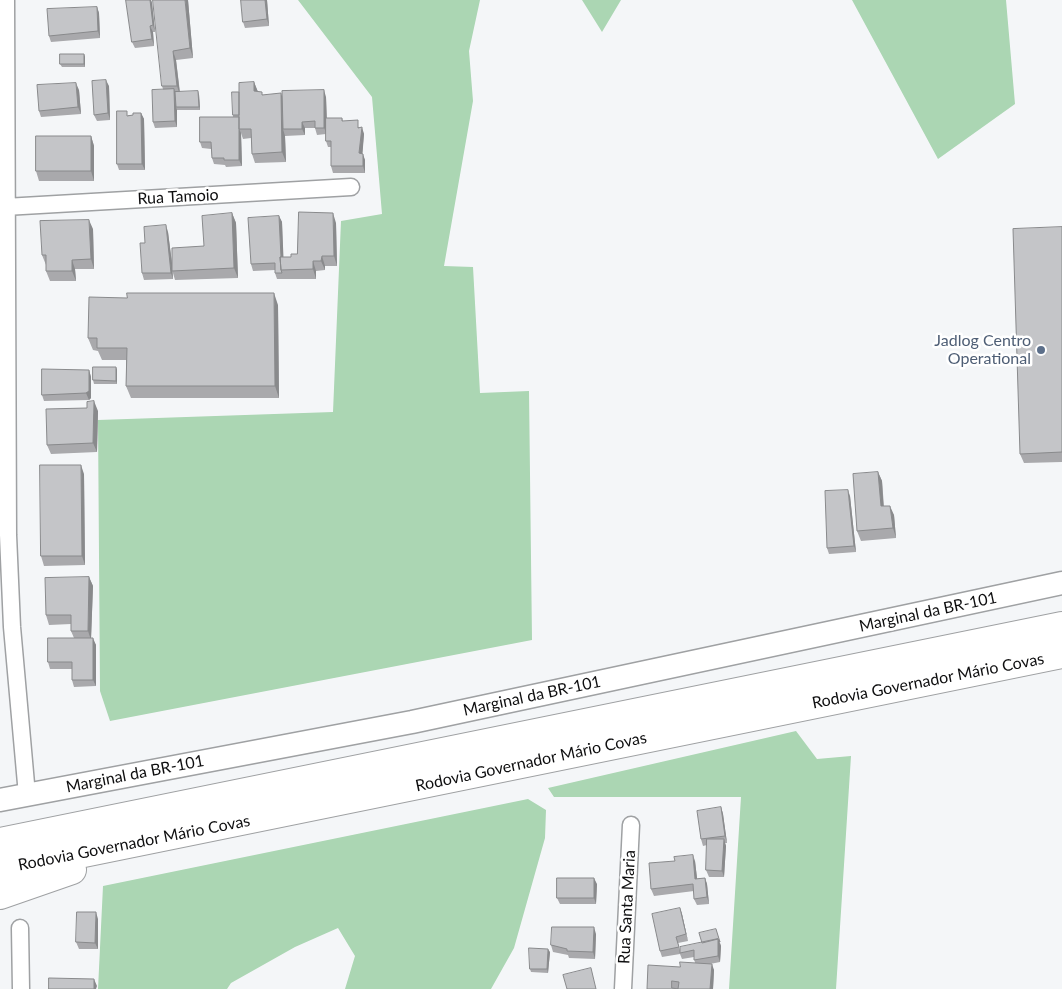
<!DOCTYPE html>
<html>
<head>
<meta charset="utf-8">
<style>
	body { margin:0 }
	canvas { display:block; background:#f4f6f8 }
</style>
</head>
<body>
<canvas width="1062" height="989"></canvas>
<script>
const c = document.querySelector('canvas').getContext('2d');
c.lineJoin = 'round';
function paint(path, color) {
  c.fillStyle = color;
  c.fill(path, 'evenodd');
}
function stroke(path, color, width, dash) {
  c.strokeStyle = color;
  c.lineWidth = width;
  c.lineCap = dash ? 'butt' : 'round';
  c.setLineDash(dash || []);
  c.stroke(path);
}
function write(font, color, halo, rows, align = 'center') {
  c.font = font + ' Lato,sans-serif';
  c.lineWidth = 5;
  c.setLineDash([]);
  c.textBaseline = 'middle';
  c.strokeStyle = halo;
  c.fillStyle = color;
  for (const [text, x, y, turn = 0] of rows) {
    c.save();
    c.translate(x, y);
    c.rotate((+turn || 0) * Math.PI / 180);
    c.textAlign = isNaN(turn) ? turn : align;
    if (halo) c.strokeText(text, 0, 0);
    c.fillText(text, 0, 0);
    c.restore();
  }
}
paint(new Path2D(`
	M298,0H480L469,51L473,101L444,266L473,267L480,393L529,391L532,640L110,721L100,691L98,420L333,412L341,221L382,214L372,97Z
	M582,0H621L602,32Z
	M852,0H1006L1015,104L938,159Z
	M796,731L817,759L851,756L836,989H729L741,797H554L548,788Z
	M528,799L546,810L545,838L514,948L491,989H345L355,956L338,928L295,947L231,983L227,989H98L103,886Z`), '#abd6b3');
const street = new Path2D(`
	M6,0L8,535L12,627L27,795
	M5,207L351,187
	M20,928L21,989
	M623,989L631,825`);
const secondary = new Path2D(`
	M0,800L412,722L1062,583`);
const highway = new Path2D(`
	M0,842L1062,626
	M0,870L1062,654
	M0,895L72,870`);
stroke(street, '#9fa1a3', 19);
stroke(secondary, '#9fa1a3', 25);
stroke(highway, '#9fa1a3', 30);
stroke(street, '#fff', 16);
stroke(secondary, '#fff', 22);
stroke(highway, '#fff', 28);
paint(new Path2D(`
	M126,0H151L152,3L155,32H153L154,46L135,48L132,42Z
	M188,0L193,58L176,60L180,92L199,94L200,110H177V127L155,128L153,122L163,89L162,86Z
	M241,0H267L269,26L245,28L243,22Z
	M97,7L99,13L100,38L51,42L49,36Z
	M84,54L85,57V67H62L60,64Z
	M254,82L258,92L263,95L326,97L327,118H342L343,121L361,128L364,134L362,154L365,160V173H333L331,166V147H328L326,141V134L317,135L315,128H305V135L285,136L286,162L255,163L252,154L251,138L243,139L241,133L242,166L226,167L225,165L214,164L212,158L211,149L202,148L200,142L233,117V115L239,92Z
	M109,86L110,120L97,121L94,115Z
	M79,90L81,114L41,117L39,111Z
	M141,113L144,119L145,170H119L117,164L128,115H133Z
	M91,136L94,146V181H39L36,171Z
	M232,213L236,223L238,278L175,280L173,273V279L144,280L142,273L145,243L168,232L172,264L204,246Z
	M279,216L282,222L283,257H291L297,254L336,223L337,266H325V270L316,271V279H277L275,273V270L253,271L251,264Z
	M1062,227V462L1024,463L1020,454Z
	M93,229L94,269H75L76,281H50L46,271V265L42,255Z
	M278,305L279,398H131L126,386V360H102L98,351L93,350L88,338Z
	M116,367L117,370V384H94L93,380Z
	M89,370L91,377V398L89,400L44,401L42,395Z
	M98,411L97,452L51,454L47,445Z
	M878,472L882,481L884,506L894,515L896,538L861,541L857,531Z
	M84,474L85,565L44,566L41,556Z
	M850,496L856,552L829,554L827,548Z
	M89,577L93,586L91,638L96,645V686L74,687L72,680V669H50L48,662L74,638L71,631V624L49,625L46,615Z
	M721,807L723,814L727,843H725L726,846L724,877H709L706,870L707,845L703,846L701,839Z
	M695,861L697,879L705,878L707,884L709,904L697,905L694,899V891L654,896L651,889Z
	M597,884L596,904H560L557,898Z
	M680,908L682,914L688,941L678,943L680,950L702,943L716,929L721,946L720,962L710,964L714,970L713,989H647L680,967L695,963L694,957L682,959L680,954L662,957L660,951Z
	M98,919V949H79L76,942Z
	M596,934L595,959L569,958L568,955L553,952L551,945Z
	M550,952L548,973L531,972L530,969Z`), '#a9a9ac');
paint(new Path2D(`
	M150,0H151L152,3L155,32L153,25Z
	M185,0H188L193,58L190,48Z
	M265,0H267L269,26L267,19Z
	M97,7L99,13L100,38L98,31Z
	M150,26L153,32L154,46L152,39Z
	M173,51L176,60L180,95L177,86Z
	M84,54L85,57V67L84,64Z
	M106,80L109,86L110,120L108,113Z
	M254,82L258,92L254,91Z
	M76,83L79,90L81,114L78,107Z
	M174,89L176,95V107L177,110V127L175,121Z
	M324,90L326,97L327,134L324,128Z
	M198,91L199,94L200,110L199,107Z
	M281,93L284,102L283,129L285,136L286,162L282,152Z
	M141,113L144,119L145,170L142,164Z
	M239,117L241,123L239,129L241,133L242,166L239,160Z
	M302,122L305,128V135L302,129Z
	M362,127L364,134L362,160L359,153Z
	M91,136L94,146V181L91,171Z
	M363,154L365,160V173L363,166Z
	M232,213L236,223L238,278L234,268Z
	M333,213L336,223L337,266L334,256Z
	M279,216L282,222L284,270H282Z
	M89,220L93,229L94,269L91,259Z
	M166,225L168,232L173,271H172L173,279L171,273Z
	M322,256L325,266V270L321,261Z
	M72,260L75,269L76,281L72,271Z
	M313,261L316,271V279L313,269Z
	M274,293L278,305L279,398L275,386Z
	M116,367L117,370V384L116,381Z
	M89,370L91,377V398L89,400L86,393Z
	M94,401L98,411L97,452L93,443Z
	M81,465L84,474L85,565L82,556Z
	M878,472L882,481L884,516L881,506Z
	M848,490L850,496L856,552L854,546Z
	M890,506L894,515L896,538L893,528Z
	M89,577L93,586L91,640L88,631Z
	M93,638L96,645V686L93,680Z
	M721,807L723,814L727,843L725,836Z
	M724,839L726,846L724,877L722,871Z
	M693,855L695,861L698,886L695,879Z
	M594,878L597,884L596,904L594,898Z
	M705,878L707,884L709,904L707,897Z
	M680,908L682,914L688,941L686,934Z
	M96,912L98,919V949L95,943Z
	M594,927L596,934L595,959L593,952Z
	M718,939L721,946L720,962L718,956Z
	M548,949L550,952L548,973L547,969Z
	M712,964L714,970L713,989H710Z
	M94,979L97,986L96,989H94Z`), '#898a8c');
const building = new Path2D(`
	M126,0H150L153,25L150,26L152,39L132,42Z
	M153,0H185L190,48L173,51L177,86H162Z
	M241,0H265L267,19L243,22Z
	M97,7L98,31L49,36L47,9Z
	M60,54H84V64H60Z
	M106,80L108,113L94,115L92,81Z
	M254,82V91L262,92V95L281,93L282,152L252,154L251,129H239V83Z
	M76,83L78,107L39,111L37,85Z
	M174,89L175,121L153,122L152,90Z
	M324,90V128H315V121L302,122V129H283L282,91Z
	M198,91L199,107H176L175,92Z
	M232,92H239V115H233Z
	M117,111H127V116L133,115V113H141L142,164H117Z
	M200,117H239V160H224V158H212L211,142H200Z
	M326,118H342V121L358,120V128L362,127L359,153L363,154V166H331V141H326Z
	M36,136H91V171H36Z
	M299,212L333,213L334,256H322L321,261H313V269L281,270L280,257H291V254H297Z
	M232,213L234,268L172,271V248L204,246L202,216Z
	M279,216L281,257H280L281,270L282,273H275V263L251,264L248,218Z
	M89,220L91,259L72,260V271H46V255H42L40,221Z
	M166,225L171,273H142L140,243H145L144,227Z
	M1062,227V452L1020,454L1013,229Z
	M127,293H274L275,386H126L127,348H97V338H88L89,297L127,298Z
	M93,367H116V381L93,380Z
	M42,369L89,370V391L86,393L42,395Z
	M94,401L93,443L47,445L46,409L87,408V402Z
	M40,465H81L82,556H41Z
	M878,472L881,506H890L893,528L857,531L853,474Z
	M848,490L854,546L827,548L825,491Z
	M89,577L88,631H71V615H46L45,578Z
	M48,638H93V680H72V662H48Z
	M721,807L725,836L701,839L697,811Z
	M707,839H724L722,871L706,870Z
	M693,855L695,879L705,878L707,897L694,899L693,884L651,889L649,863L675,861L674,857Z
	M557,878H594V898H557Z
	M680,908L686,934L676,937L679,947L660,951L652,914Z
	M77,912H96L95,943L76,942Z
	M552,927H594L593,952L567,951V949L551,945Z
	M716,929L720,942L718,939L702,943L699,933Z
	M718,939V956L694,960V950L680,953V947Z
	M529,948L548,949L547,969H530Z
	M680,962L712,964L710,989H647L648,965L680,967ZM672,981L679,982L678,989L672,988Z
	M591,968L596,989H567L563,975Z
	M49,978L94,979V989H49Z`);
paint(building, '#c4c5c8');
stroke(building, '#898a8c', 1);
for (const [x, y, r, color] of [
	[1041,350,5,"#5c6f8a"]
]) {
  const dot = new Path2D();
  dot.arc(x, y, r, 0, 2 * Math.PI);
  c.fillStyle = color;
  c.fill(dot);
  stroke(dot, '#fff', 2);
}
write('16px', '#0e0e0f', '#fff', [
	["Rua Tamoio",178,197,-3],
	["Marginal da BR-101",928,612,-12],
	["Rodovia Governador Mário Covas",928,681,-11],
	["Marginal da BR-101",532,696,-12],
	["Rodovia Governador Mário Covas",531,762,-12],
	["Marginal da BR-101",135,774,-11],
	["Rodovia Governador Mário Covas",134,843,-11],
	["Rua Santa Maria",627,907,-87]
]);
write('16px', '#4e5e75', '#fff', [
	["Jadlog Centro",1031,341],
	["Operational",1031,359]
], 'right');
</script>
</body>
</html>
